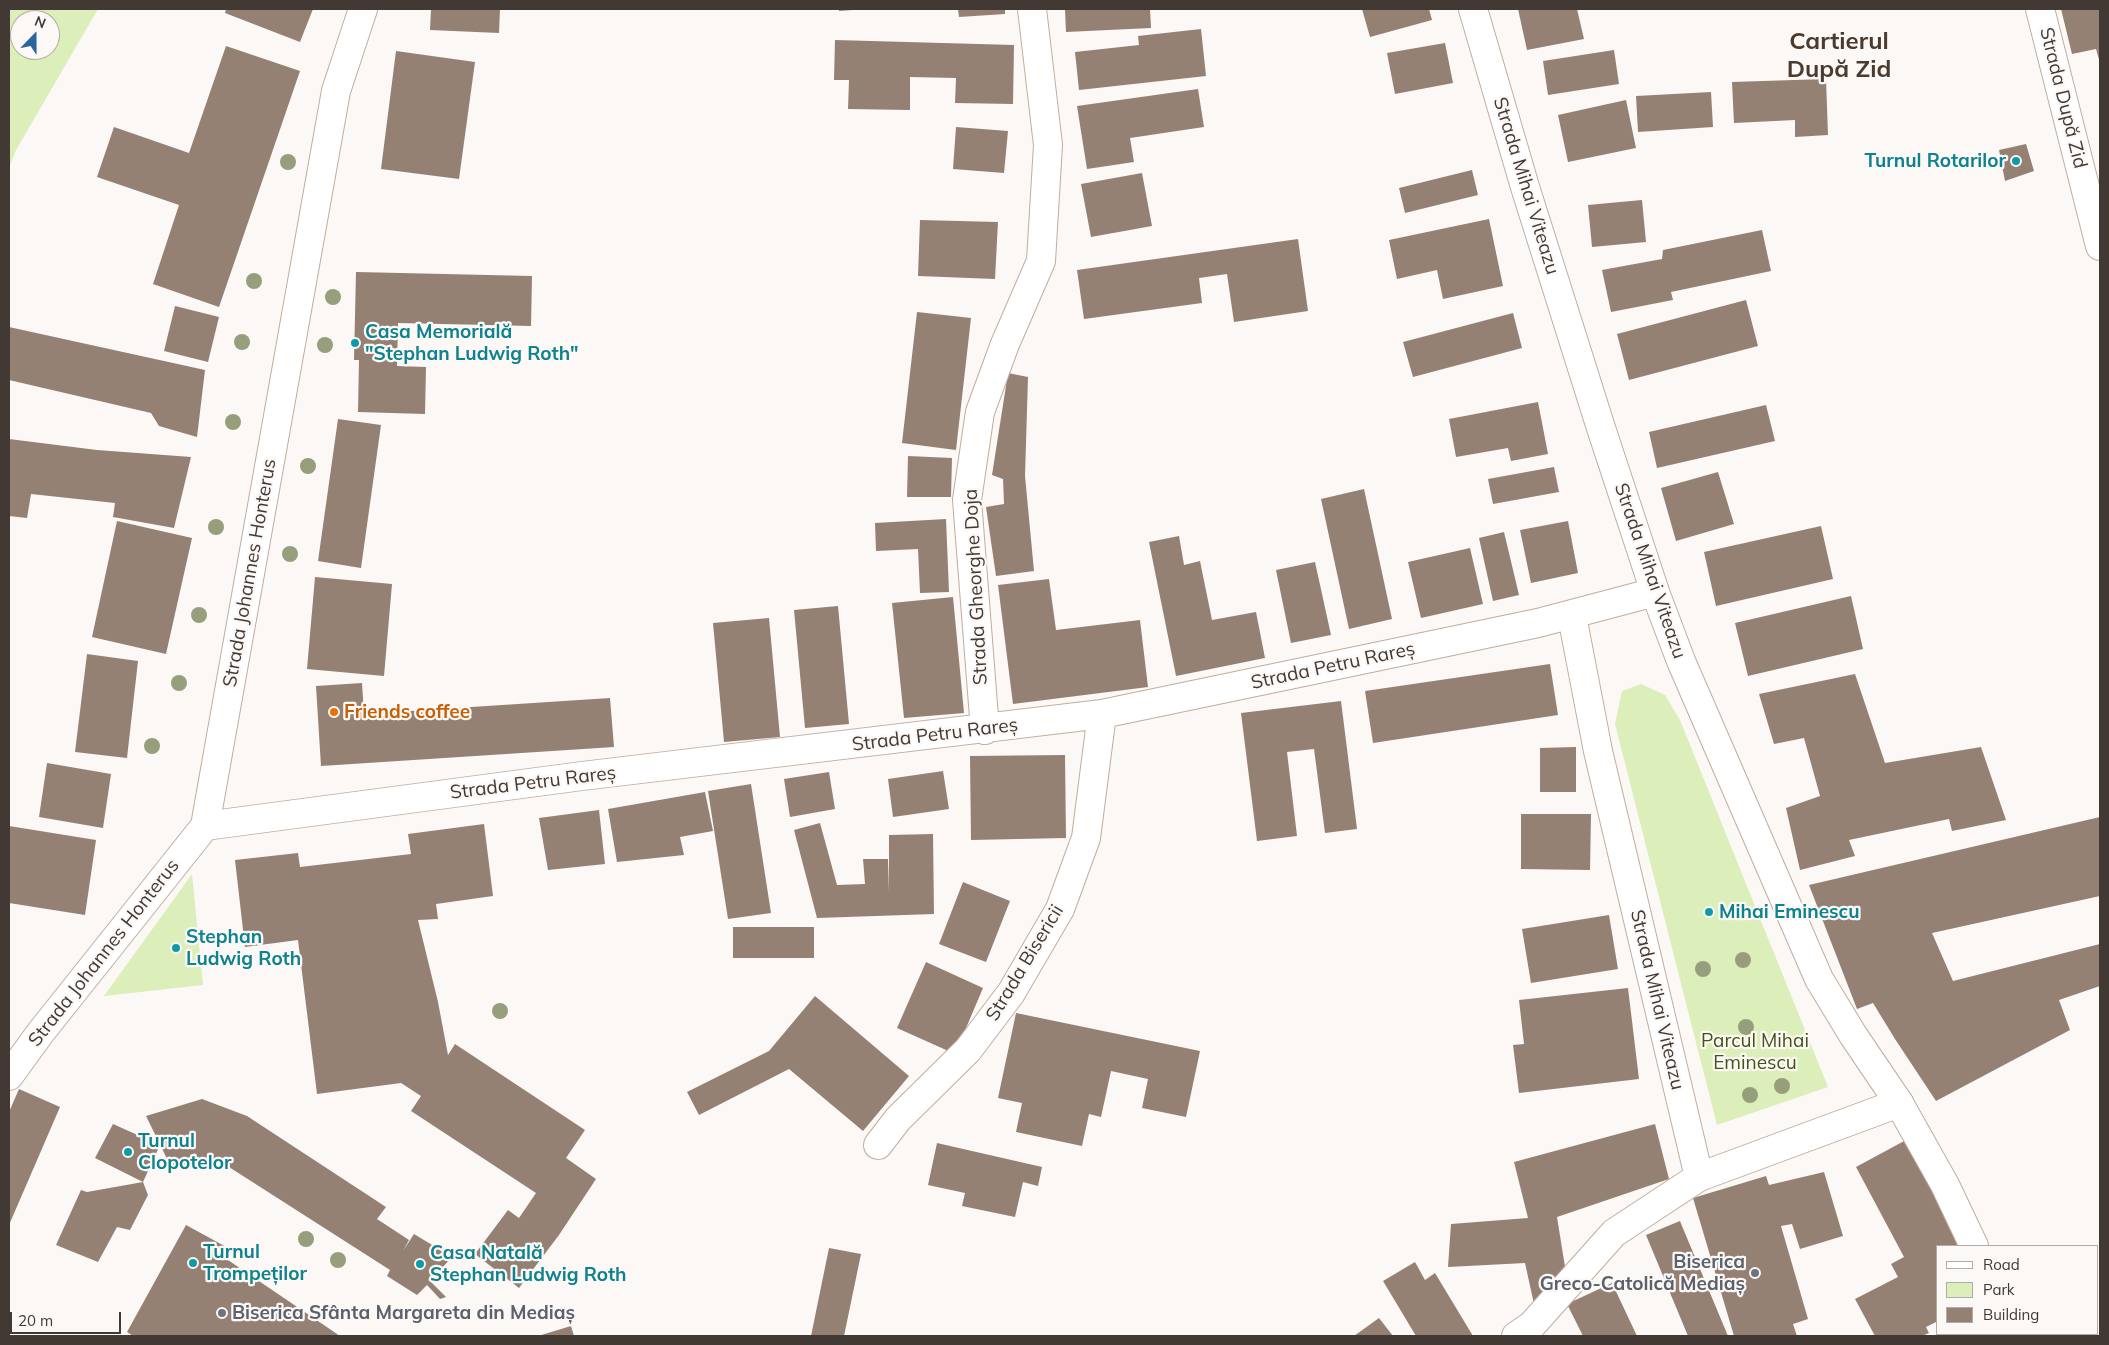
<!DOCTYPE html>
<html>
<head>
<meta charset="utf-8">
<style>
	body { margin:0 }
	#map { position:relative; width:2109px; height:1345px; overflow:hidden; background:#fcf8f5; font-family:Mulish,sans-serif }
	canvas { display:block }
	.frame { position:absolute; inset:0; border:10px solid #423934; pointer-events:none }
	.legend { position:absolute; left:1936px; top:1245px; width:162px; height:90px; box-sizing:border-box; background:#fcf8f5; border:1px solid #b2aca8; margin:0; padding:6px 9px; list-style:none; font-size:15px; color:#423934 }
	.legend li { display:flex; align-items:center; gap:10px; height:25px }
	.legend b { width:25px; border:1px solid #b2aca8 }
	.north { position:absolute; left:10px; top:10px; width:50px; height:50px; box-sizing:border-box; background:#fcf8f5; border:1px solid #b2aca8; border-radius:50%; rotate:22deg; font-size:14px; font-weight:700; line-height:20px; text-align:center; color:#423934 }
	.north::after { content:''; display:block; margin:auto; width:18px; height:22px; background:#29669d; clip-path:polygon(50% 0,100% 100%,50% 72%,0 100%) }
	.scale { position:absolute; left:10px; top:1312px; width:111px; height:22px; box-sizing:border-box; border:2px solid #423934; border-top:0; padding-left:6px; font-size:15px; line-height:18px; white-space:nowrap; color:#423934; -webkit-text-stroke:4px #fcf8f5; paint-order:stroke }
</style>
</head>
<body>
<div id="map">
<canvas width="2109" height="1345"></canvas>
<div class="frame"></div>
<ul class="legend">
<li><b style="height:6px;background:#fff"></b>Road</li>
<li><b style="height:14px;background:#dceeb9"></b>Park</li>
<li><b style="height:14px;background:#948174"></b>Building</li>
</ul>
<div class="north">N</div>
<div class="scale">20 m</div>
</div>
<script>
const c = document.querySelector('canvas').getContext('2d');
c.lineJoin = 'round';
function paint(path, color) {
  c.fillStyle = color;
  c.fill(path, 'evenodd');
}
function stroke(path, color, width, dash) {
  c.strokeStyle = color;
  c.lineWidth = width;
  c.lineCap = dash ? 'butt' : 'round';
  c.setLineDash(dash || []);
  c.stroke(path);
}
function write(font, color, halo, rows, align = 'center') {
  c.font = font + ' Mulish,sans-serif';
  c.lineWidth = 4.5;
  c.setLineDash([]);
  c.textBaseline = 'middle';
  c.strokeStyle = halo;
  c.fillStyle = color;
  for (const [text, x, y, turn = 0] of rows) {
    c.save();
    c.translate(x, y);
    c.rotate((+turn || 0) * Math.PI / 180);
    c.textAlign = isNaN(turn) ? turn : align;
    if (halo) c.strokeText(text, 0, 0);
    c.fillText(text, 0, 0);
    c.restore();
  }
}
paint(new Path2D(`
	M9,9H98L16,150L9,168ZM20,20H50V50H20Z
	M1641,684L1665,695L1680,720L1828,1087L1717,1125L1615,724L1622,691Z
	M192,874L203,985L104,996Z`), '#dceeb9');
paint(new Path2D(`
	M226,9H313L300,42L225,13Z
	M431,9H500L499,33L430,30Z
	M839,9H853V10L839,11Z
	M958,9H1005V14L959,17Z
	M1065,9H1150L1151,28L1066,32Z
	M1362,9H1429L1432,20L1370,37Z
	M1518,9H1577L1584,39L1527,50Z
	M2061,9H2100V63L2096,49L2072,54Z
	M1201,29L1206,76L1079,90L1075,52L1139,45L1138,36Z
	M835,40L1014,45L1013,104L955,103L956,78L910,77V110L848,109L849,80H834Z
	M1445,43L1453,83L1395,94L1387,53Z
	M226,46L300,71L219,307L153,284L179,205L97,177L114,127L189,153Z
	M1614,50L1619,84L1548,95L1543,61Z
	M396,51L475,62L459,179L381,169Z
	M1826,79L1828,135L1795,137V120L1734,123L1732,82Z
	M1198,89L1204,127L1130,138L1134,162L1087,169L1077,106Z
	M1711,92L1713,127L1638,132L1636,96Z
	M1626,100L1636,148L1568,162L1558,115Z
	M956,127L1008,131L1004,173L953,169Z
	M2026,144L2034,171L2005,181L1999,150Z
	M1472,170L1478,195L1405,213L1399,188Z
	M1142,173L1152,226L1091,237L1081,184Z
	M1642,200L1646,242L1592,247L1588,205Z
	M1489,219L1503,286L1443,299L1437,270L1397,279L1389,240Z
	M920,220L998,222L995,279L918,276Z
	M1762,230L1771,271L1671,292L1673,300L1611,312L1602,270L1662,259L1663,250Z
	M1298,239L1308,311L1234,322L1227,274L1199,278L1202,303L1084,319L1077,270Z
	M356,272L532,276L531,326L398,323L397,366L426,367L425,414L358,412L359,360H354Z
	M1746,300L1758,346L1629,380L1617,334Z
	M175,306L219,317L208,362L164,351Z
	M917,312L971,318L956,450L902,443Z
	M1513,313L1522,348L1413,377L1403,342Z
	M9,327L205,370L197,437L159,426L151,413L9,380Z
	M1008,373L1028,377L1025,476L1034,571L996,576L986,507L1004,504L1003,479L992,475Z
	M1538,402L1548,454L1511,461L1508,448L1456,457L1449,419Z
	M1766,405L1775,441L1657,468L1649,432Z
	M338,419L381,425L361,568L318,561Z
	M9,439L97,450L191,457L174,528L113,517L115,503L31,494L27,518L9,516Z
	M908,456L952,458L951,497H907Z
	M1554,467L1559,492L1493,504L1488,479Z
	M1718,472L1734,524L1676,541L1661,488Z
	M1364,489L1392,619L1349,629L1321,499Z
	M946,519L949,592L920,593L918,549L876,551L875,523Z
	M117,521L192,538L166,654L92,637Z
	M1568,521L1578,573L1531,583L1520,530Z
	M1821,526L1833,579L1716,606L1704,552Z
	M1504,532L1519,595L1493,601L1479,538Z
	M1179,536L1184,565L1200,561L1212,620L1256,612L1265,658L1176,676L1149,542Z
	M1470,548L1483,604L1421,618L1408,562Z
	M1315,562L1331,635L1291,643L1276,570Z
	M315,577L392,584L384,676L307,669Z
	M1049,579L1056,630L1140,620L1148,687L1013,704L998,585Z
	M1851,596L1863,649L1748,676L1735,623Z
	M953,597L964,713L904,718L892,603Z
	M838,606L849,724L805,728L794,610Z
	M769,618L780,737L724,742L713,623Z
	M87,654L138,661L127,758L75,752Z
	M1550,664L1558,715L1373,743L1365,691Z
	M1855,674L1885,763L1981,747L2006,820L1952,831L1949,819L1849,840L1855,856L1800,870L1786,808L1820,796L1804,738L1774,744L1759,694Z
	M362,683L364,714L610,698L614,747L321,766L316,686Z
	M1341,701L1357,829L1325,833L1314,749L1287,752L1297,836L1257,841L1241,713Z
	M1576,747V792H1540V748Z
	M1065,755L1066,838L971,840L970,756Z
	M47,763L111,774L103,828L39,817Z
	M943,771L949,809L893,817L888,779Z
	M829,772L835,809L790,817L784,779Z
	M751,784L771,913L728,919L708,791Z
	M705,792L713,831L680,837L684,855L617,862L608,809Z
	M599,810L605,864L548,870L539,818Z
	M1521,814H1591L1590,870L1521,869Z
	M2100,817V896L1932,933L1953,981L2100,944V986L2059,1000L2070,1030L1936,1101L1895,1039L1873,1003L1857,1009L1809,885Z
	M820,823L837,885L865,884L863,859H888L889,892V835L933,834L934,914L817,918L794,830Z
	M484,824L493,896L436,904L438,919L418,920L438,1002L448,1055L455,1044L585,1130L566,1158L596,1179L559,1235L519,1288L475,1254L508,1210L519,1218L536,1193L411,1111L421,1096L401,1083L317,1094L298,940L245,947L235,860L298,853L300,867L411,854L408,834Z
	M9,826L96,840L85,915L9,903Z
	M963,882L1010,901L986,962L939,944Z
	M1609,915L1618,969L1531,983L1522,929Z
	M733,927H814V958H733Z
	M926,962L983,988L955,1054L897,1028Z
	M1628,988L1639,1079L1519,1093L1513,1045L1524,1044L1519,1000Z
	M815,996L909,1076L863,1131L789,1069L699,1115L687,1092L769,1051Z
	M1016,1013L1200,1051L1186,1117L1142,1108L1148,1079L1111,1071L1101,1117L1089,1114L1082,1146L1016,1132L1022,1103L998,1098Z
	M19,1089L60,1107L9,1225V1112Z
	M202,1099L247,1116L386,1207L377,1219L409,1240L403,1251L414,1234L452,1257L430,1281L446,1297L440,1299L427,1285L417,1295L387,1276L390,1270L218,1160L171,1167L146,1116Z
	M113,1124L160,1145L143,1182L95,1158Z
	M1655,1124L1669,1179L1557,1217L1566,1273L1534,1304L1525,1263L1448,1267L1451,1224L1528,1218L1514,1162Z
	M1906,1140L1964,1246H1938V1321L1926,1327L1929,1333L1922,1336H1875L1855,1299L1898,1277L1891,1264L1904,1257L1856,1167Z
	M937,1143L1042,1167L1038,1186L1023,1182L1015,1217L962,1206L965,1193L928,1185Z
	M1824,1172L1843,1236L1800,1249L1792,1224L1781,1226L1808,1319L1793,1324L1797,1336H1734L1693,1198L1766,1176L1769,1185Z
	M143,1182L148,1195L130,1230L117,1227L98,1262L56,1245L81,1190L87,1192Z
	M1680,1221L1682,1226L1728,1336H1688L1646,1235Z
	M186,1225L230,1249L225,1258L340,1336H133L127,1332Z
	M829,1248L861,1254L844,1336H811Z
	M1415,1262L1425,1280L1435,1273L1473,1336H1416L1383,1281Z
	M1612,1283L1637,1336H1583L1567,1304Z
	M1379,1318L1393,1336H1354Z
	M571,1326L574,1336H538Z`), '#948174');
const minor = new Path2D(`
	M2040,9L2100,246
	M1572,616L1598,751L1699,1177L1899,1103
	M985,730L967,500L980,412L1005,344L1041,261L1048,145L1032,9
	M205,826L582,776L1102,714L1538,623L1655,592
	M9,1076L41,1032L205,826L336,91L363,9
	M878,1145L898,1119L968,1050L1011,993L1060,909L1086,838L1102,714
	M1516,1336L1532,1325L1614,1233L1699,1177
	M1987,1336L1988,1334`);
const major = new Path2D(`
	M1473,9L1525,187L1601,428L1655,592L1681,661L1819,979L1853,1035L1899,1103L1945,1185L1974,1246
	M2013,1334L2015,1336`);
stroke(minor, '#c1ad9f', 30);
stroke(major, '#c1ad9f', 30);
stroke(minor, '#fff', 28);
stroke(major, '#fff', 28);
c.fillStyle = '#979e7c';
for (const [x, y] of [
	[288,162],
	[254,281],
	[333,297],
	[242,342],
	[325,345],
	[233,422],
	[308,466],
	[216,527],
	[290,554],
	[199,615],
	[179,683],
	[152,746],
	[1743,960],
	[1703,969],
	[500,1011],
	[1746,1027],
	[1782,1086],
	[1750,1095],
	[306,1239],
	[338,1260]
]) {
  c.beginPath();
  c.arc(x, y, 8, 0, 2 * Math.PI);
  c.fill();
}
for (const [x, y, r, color] of [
	[2016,161,5,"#0f9aa8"],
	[355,343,5,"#0f9aa8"],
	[334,712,5,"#e8710a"],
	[1709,912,5,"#0f9aa8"],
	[176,948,5,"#0f9aa8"],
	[128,1152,5,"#0f9aa8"],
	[193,1263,5,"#0f9aa8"],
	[420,1264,5,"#0f9aa8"],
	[1755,1273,5,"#6b7280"],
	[222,1313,5,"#6b7280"]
]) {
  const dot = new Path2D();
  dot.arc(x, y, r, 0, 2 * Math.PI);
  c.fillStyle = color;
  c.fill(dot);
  stroke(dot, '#fcf8f5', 2);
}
write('19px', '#423934', '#fcf8f5', [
	["Strada După Zid",2063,98,76],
	["Strada Mihai Viteazu",1526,186,73],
	["Strada Mihai Viteazu",1650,571,71],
	["Strada Johannes Honterus",250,573,-80],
	["Strada Gheorghe Doja",976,587,-93],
	["Strada Petru Rareș",1333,666,-12],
	["Strada Petru Rareș",935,735,-7],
	["Strada Petru Rareș",533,783,-7],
	["Strada Johannes Honterus",104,953,-52],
	["Strada Bisericii",1025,963,-59],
	["Strada Mihai Viteazu",1657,1000,77]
]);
write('bold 19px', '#0d838f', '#fcf8f5', [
	["Turnul Rotarilor",2006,161,"right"],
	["Casa Memorială",365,332],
	["\"Stephan Ludwig Roth\"",365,354],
	["Mihai Eminescu",1719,912],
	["Stephan",186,937],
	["Ludwig Roth",186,959],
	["Turnul",138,1141],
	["Clopotelor",138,1163],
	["Turnul",203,1252],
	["Trompeților",203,1274],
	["Casa Natală",430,1253],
	["Stephan Ludwig Roth",430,1275]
], 'left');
write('bold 19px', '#c56008', '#fcf8f5', [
	["Friends coffee",344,712]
], 'left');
write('19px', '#445419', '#fcf8f5', [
	["Parcul Mihai",1755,1041],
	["Eminescu",1755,1063]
]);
write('bold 19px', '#5b616d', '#fcf8f5', [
	["Biserica",1745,1262],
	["Greco-Catolică Mediaș",1745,1284],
	["Biserica Sfânta Margareta din Mediaș",232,1313,"left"]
], 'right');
write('bold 24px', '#4b3a2e', '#fcf8f5', [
	["Cartierul",1839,42],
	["După Zid",1839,70]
]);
</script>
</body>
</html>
